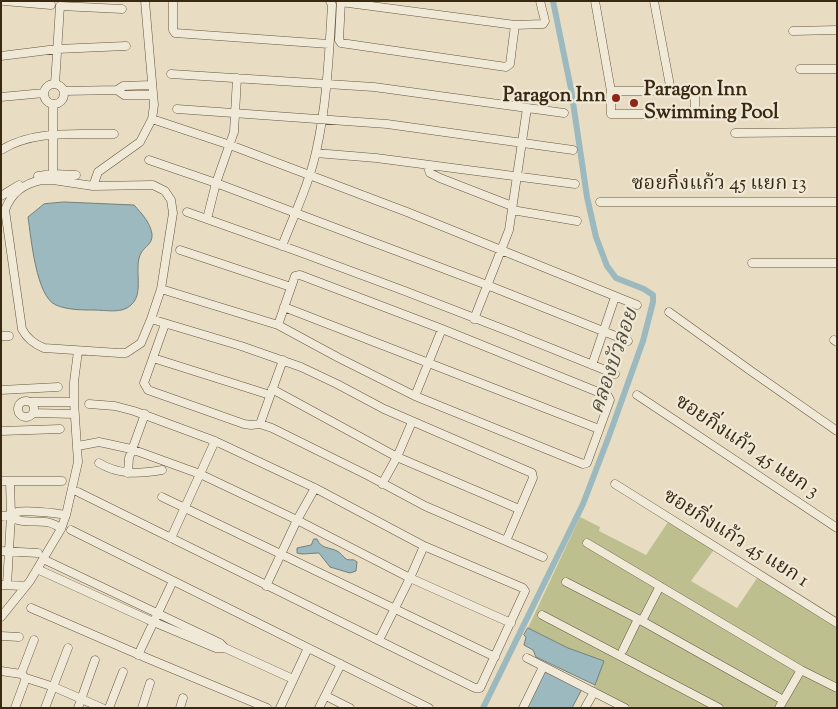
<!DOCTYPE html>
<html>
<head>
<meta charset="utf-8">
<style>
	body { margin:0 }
	#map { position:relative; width:838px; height:709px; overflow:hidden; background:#e8ddc3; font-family:"Sorts Mill Goudy",serif }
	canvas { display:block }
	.frame { position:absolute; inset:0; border:2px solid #392911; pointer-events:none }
</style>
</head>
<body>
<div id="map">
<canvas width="838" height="709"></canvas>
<div class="frame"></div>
</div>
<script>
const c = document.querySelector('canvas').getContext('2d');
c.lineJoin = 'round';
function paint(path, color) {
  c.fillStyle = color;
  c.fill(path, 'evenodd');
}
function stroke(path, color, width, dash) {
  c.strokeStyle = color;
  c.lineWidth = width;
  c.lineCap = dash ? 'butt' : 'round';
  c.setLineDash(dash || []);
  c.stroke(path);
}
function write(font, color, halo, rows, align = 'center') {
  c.font = font + ' "Sorts Mill Goudy","Noto Serif Thai",serif';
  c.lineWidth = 4.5;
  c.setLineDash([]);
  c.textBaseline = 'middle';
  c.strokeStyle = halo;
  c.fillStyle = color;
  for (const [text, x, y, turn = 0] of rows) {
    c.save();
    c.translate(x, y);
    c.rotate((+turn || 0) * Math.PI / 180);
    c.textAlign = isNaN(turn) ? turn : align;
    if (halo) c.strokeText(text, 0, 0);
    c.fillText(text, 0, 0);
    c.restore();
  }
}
paint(new Path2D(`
	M580,517L600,527L599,531L646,555L670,519L716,547L691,581L737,608L759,575L837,623V708H633L593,688L604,661L568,648L528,628Z`), '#bdbf8f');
const water = new Path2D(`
	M64,202L134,205C142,214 150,222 152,234C153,244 145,246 141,253C133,268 145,293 131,305C122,314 106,310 94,310C83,310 67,310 56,305C36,297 31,237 28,217L44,204Z
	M314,539H317C321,549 329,547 337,551C340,552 343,557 346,559C351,561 353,558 357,562L356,571L350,573L330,567L319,553L302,554L297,553V548L311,545Z
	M528,628L568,648L604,661L595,685L536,657L533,650L524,645L526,637L524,635Z
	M544,670L582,689L572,708H525Z`);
paint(water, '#9bb9be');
stroke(water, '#747f79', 1);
stroke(new Path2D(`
	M483,708L583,504L609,436L643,341L653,302V295L644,289L616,278L607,266L596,237L587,197L571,89L553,1`), '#9bb9be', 6);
const minor = new Path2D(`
	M4,1L51,5
	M173,1V30L175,33L329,44
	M341,1L339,40L341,43L506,67L510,64L515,25
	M595,1L611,91V114H695V91H611
	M654,1L671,91
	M341,2L515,25L543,24L545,21L540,1
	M793,31L837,30
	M1,56L57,49L126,46
	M800,69H837
	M171,74L374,87L564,113
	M44 94a10 10 0 1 1 20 0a10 10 0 1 1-20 0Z
	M55,84L60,6L122,9
	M117,90L124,95H153
	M64,91L117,90L123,86L151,85
	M1,97L44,93
	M177,109L387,124L573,150
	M152,119L230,145L407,212L637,305
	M735,133L837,132
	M1,150C35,129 77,135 114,134
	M316,153L376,158L575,184
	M149,160L216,183L487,285L628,341
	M427,165L430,173L440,178L512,206
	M53,174V104
	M38,176L53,174L76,175
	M42,180H53L93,186L153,185L165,191L171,200L173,213L161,289L151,319L141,343L126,353H119L44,348C34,344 27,339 22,329L5,210C11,193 25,183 42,180Z
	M93,186L98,172L140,142L152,119L154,105L145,1
	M1,196L19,185
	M600,202H837
	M512,210L577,221
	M187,212C331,262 474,316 615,374
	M207,219L216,183L234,132L237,78
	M282,246C294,215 309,184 316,152C327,104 329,54 332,5L330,1
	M180,250L291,287
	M752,263H837
	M161,289L278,325L339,358L415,396L583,464L587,463L610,400L608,396L442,329L300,275L295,276L278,325
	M284,307L599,429
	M669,312L751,371L837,431
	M151,319L241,346L301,367L337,384L384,409L532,473L533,478L506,541
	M474,319L509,230L527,108
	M165,324L144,383L148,390L244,424L251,425L260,424L272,428L369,476L425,506L543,557
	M1,336H9
	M834,340L837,342
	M153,358L270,395
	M592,365L615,297
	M272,389L397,457L519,509
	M1,390L58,387
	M637,395L837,528
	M415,396L442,329
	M18 409a8 8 0 1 1 16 0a8 8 0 1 1-16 0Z
	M31,402H74
	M33,413L75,414
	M260,424L283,360
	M1,431L60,429
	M78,446L99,442L113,445L131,449L200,474L297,520L410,578L511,623
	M99,463C119,475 139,474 162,470
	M128,473L129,458L145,414
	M1,481H62
	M382,484L397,457L412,422
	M615,484L837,623
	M78,492L475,688H480L525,591L523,588L424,546L315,488L215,441L134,411L115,406L89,404
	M162,497L495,657
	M1,516C9,516 10,514 17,512C27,510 55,513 66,515
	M11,516C24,528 44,514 61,529
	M71,530L429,708
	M171,538L215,441
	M587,543L801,670L837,688
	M1,551L38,553
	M37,569L149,620L216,648H225L220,643L43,559
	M566,582L642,621L783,700
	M1,585L22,586
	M7,585L11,516L10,481
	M266,586L297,520L315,488
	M31,608L149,659L267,708
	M542,615L719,708
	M1,617L30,581L61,529L66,515L78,462L74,402V382L78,351
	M642,621L660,586
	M1,636L19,637
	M379,640L410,578L424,546
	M225,648L293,679
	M623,650L638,619
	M138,655L173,581
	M527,658L625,708
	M1,671L21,674L34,640
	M21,674L26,678L54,687L102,708
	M330,698L350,708
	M15,708L26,678
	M45,708L68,648
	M78,708L95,660
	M109,708L123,672
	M142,708L150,683
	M180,708L183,698
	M280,708L308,648
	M319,708L341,664
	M523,708L543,667
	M585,708L594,692
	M779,708L801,670`);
stroke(minor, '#65563e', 9);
stroke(minor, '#f0e9d8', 8);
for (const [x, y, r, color] of [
	[616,98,5,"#8f2418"],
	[634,103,5,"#8f2418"]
]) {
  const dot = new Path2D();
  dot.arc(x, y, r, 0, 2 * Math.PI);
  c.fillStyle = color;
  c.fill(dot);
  stroke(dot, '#f0e9d8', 2);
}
write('bold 20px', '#392911', '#f0e9d8', [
	["Paragon Inn",644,92],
	["Swimming Pool",644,115],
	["Paragon Inn",606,98,"right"]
], 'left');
write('20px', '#392911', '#f0e9d8', [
	["ซอยกิ่งแก้ว 45 แยก 13",719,186],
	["ซอยกิ่งแก้ว 45 แยก 3",746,448,34],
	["ซอยกิ่งแก้ว 45 แยก 1",735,540,32]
]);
write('italic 21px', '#524d3c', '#f0e9d8', [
	["คลองบัวลอย",616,362,-71]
]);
</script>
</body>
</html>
